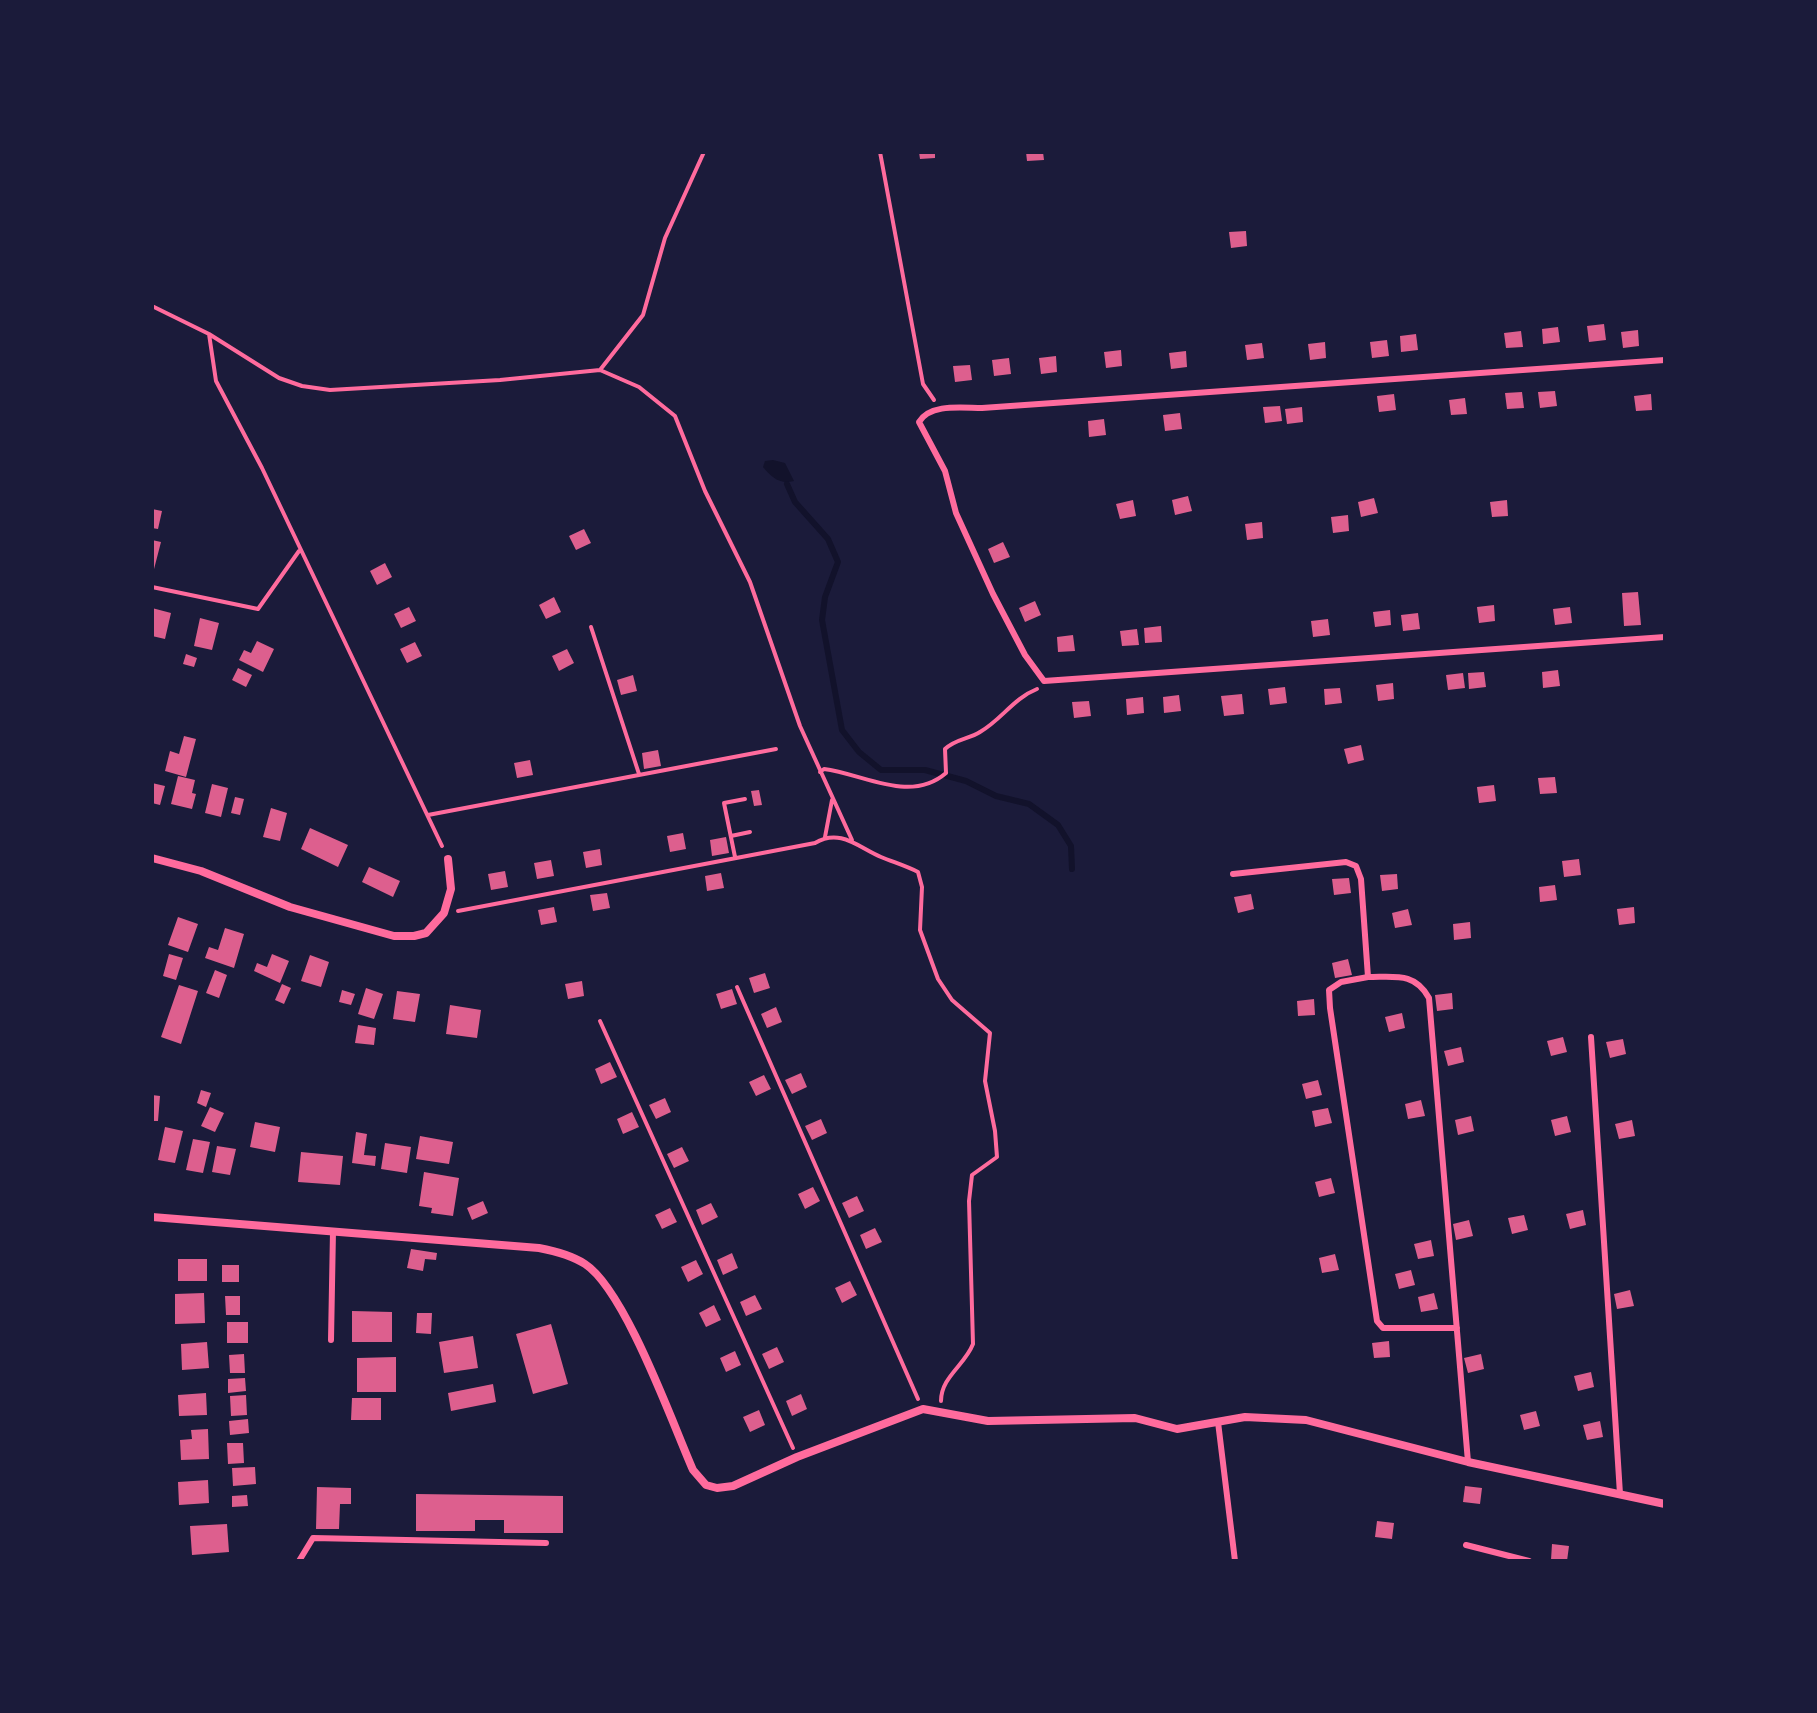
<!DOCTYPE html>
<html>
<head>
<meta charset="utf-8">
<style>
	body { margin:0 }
	#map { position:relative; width:1817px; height:1713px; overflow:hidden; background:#1b1b3a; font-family:Barlow,sans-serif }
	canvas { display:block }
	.frame { position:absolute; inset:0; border:154px solid #1b1b3a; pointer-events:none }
</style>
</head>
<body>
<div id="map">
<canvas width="1817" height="1713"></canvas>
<div class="frame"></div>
</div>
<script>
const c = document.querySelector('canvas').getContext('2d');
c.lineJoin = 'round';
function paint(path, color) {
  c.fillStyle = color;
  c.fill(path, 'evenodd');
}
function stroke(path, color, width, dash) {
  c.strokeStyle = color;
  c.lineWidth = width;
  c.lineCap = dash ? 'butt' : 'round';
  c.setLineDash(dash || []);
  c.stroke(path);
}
paint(new Path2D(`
	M773,460L785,463L794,481C780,485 771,477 763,467L765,461Z`), '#12122b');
stroke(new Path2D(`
	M787,484L795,502L828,539L838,562L825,597L822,620L842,730L859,752L881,770H925L966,781L996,796L1029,804L1058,825L1071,846L1072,869`), '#12122b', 6);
paint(new Path2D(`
	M919,152H935V158L920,159Z
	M1026,152H1043L1044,160L1027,161Z
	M1246,231L1247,246L1231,248L1229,232Z
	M1604,324L1606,340L1589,342L1587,326Z
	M1558,327L1560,342L1543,344L1542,329Z
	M1638,330L1639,346L1623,348L1621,332Z
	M1521,331L1523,347L1506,348L1504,333Z
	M1416,334L1418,350L1401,352L1400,336Z
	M1387,340L1389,356L1372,358L1370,342Z
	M1325,342L1326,358L1310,360L1308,344Z
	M1262,343L1264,358L1247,360L1245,345Z
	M1121,350L1122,366L1106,368L1104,352Z
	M1186,351L1187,367L1171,369L1169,353Z
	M1056,356L1057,372L1041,374L1039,358Z
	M1009,358L1011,374L994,376L992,360Z
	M970,365L972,380L955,382L953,366Z
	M1555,391L1557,406L1540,408L1538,392Z
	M1522,392L1524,408L1507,409L1505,393Z
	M1394,394L1396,410L1379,412L1377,396Z
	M1651,394L1652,410L1636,411L1634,396Z
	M1465,398L1467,414L1451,415L1449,400Z
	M1280,406L1282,421L1265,423L1263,407Z
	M1302,407L1303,422L1287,424L1285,409Z
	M1180,413L1182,429L1165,431L1163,415Z
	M1104,419L1106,435L1089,437L1088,421Z
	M1188,496L1192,511L1175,515L1172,500Z
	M1374,498L1378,513L1361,517L1358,502Z
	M1133,500L1136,516L1120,519L1116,504Z
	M1507,500L1508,516L1492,517L1490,502Z
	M152,509L162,511L158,529L152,528Z
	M1348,515L1349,531L1333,533L1331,517Z
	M1262,522L1263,538L1247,540L1245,524Z
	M584,529L591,543L576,550L569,536Z
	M152,540L161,542L153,573H152Z
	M1003,542L1010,557L994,563L988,549Z
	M385,563L392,577L377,585L370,571Z
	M1638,592L1641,625L1624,626L1622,593Z
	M554,597L561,612L546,619L539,605Z
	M1035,601L1041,615L1025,622L1019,608Z
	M1494,605L1495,621L1479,623L1477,607Z
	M409,607L416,621L401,628L394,614Z
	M1570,607L1572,623L1555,625L1553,609Z
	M152,608L171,613L165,639L152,636Z
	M1390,610L1391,625L1375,627L1373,612Z
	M1418,613L1420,629L1403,631L1401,615Z
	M200,618L219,623L212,650L194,646Z
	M1328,619L1330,635L1313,637L1311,621Z
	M1161,626L1162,642L1145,643L1144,628Z
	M1137,629L1139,645L1122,646L1120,631Z
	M1073,635L1075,651L1058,652L1057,637Z
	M257,641L274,649L263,672L239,660L244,650L251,653Z
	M415,642L422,656L407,663L400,649Z
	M567,649L574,663L559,671L552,656Z
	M186,654L197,658L194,667L183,664Z
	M238,668L252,675L246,687L232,680Z
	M1558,670L1560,686L1543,688L1542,672Z
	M1484,672L1486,687L1469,689L1468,673Z
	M1463,673L1465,688L1448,690L1446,675Z
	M633,675L637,691L621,695L617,680Z
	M1393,683L1394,699L1378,701L1376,685Z
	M1285,687L1287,703L1270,705L1268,689Z
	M1340,688L1342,703L1325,705L1324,689Z
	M1242,694L1244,714L1224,716L1221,696Z
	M1179,695L1181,711L1164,713L1163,697Z
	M1143,697L1144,713L1127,715L1126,699Z
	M1089,701L1091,716L1074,718L1072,702Z
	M184,736L196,739L186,777L165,771L170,751L179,754Z
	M1361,745L1364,760L1348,764L1344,749Z
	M658,750L661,766L644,769L642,753Z
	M530,760L533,775L517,778L514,763Z
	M178,776L195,780L192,793L196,794L192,809L171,804Z
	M1555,777L1557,793L1540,794L1538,778Z
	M152,783L165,786L160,805L152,803Z
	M212,784L228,788L221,817L205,813Z
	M1494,785L1496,801L1479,803L1477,787Z
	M759,790L762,805L754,806L751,791Z
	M235,797L244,799L240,815L231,813Z
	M271,808L287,813L280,841L263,837Z
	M310,828L348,845L338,867L301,849Z
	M683,833L686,849L670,852L667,836Z
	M726,837L729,853L712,856L710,840Z
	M600,849L602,865L586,868L583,852Z
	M1579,859L1581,875L1564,877L1562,861Z
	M551,860L554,876L537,879L534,863Z
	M369,867L400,881L393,897L362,882Z
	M505,871L508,887L491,890L488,874Z
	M721,873L724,888L707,891L705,876Z
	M1397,874L1398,889L1382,891L1380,875Z
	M1349,878L1351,893L1334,895L1332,879Z
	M1555,885L1557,900L1540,902L1539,887Z
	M607,893L610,908L593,911L590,895Z
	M1251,894L1254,909L1238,913L1234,897Z
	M554,907L557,922L541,925L538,910Z
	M1634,907L1635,923L1619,925L1617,909Z
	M1408,909L1412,925L1395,928L1392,913Z
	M178,917L198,924L188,952L168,945Z
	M1470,922L1471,938L1454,940L1453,924Z
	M225,928L244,934L234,968L205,958L209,947L218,950Z
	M169,954L183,958L176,980L163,976Z
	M272,954L289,961L280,983L254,971L257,963L267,967Z
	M310,955L329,962L321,987L301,981Z
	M1348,959L1352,975L1335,978L1332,963Z
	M215,970L227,975L219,998L206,993Z
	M765,973L770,988L754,993L749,978Z
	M582,981L584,996L568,999L565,984Z
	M282,984L291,988L284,1004L275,1000Z
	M179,985L198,991L181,1044L161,1037Z
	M366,988L383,994L374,1019L358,1014Z
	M732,989L737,1004L721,1009L716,994Z
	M342,990L355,994L351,1005L339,1002Z
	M397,991L420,994L415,1022L393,1019Z
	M1452,993L1453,1009L1437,1011L1435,995Z
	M1314,999L1315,1015L1298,1016L1297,1001Z
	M450,1005L481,1010L477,1038L446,1034Z
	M776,1007L782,1022L767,1028L761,1014Z
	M1402,1013L1405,1028L1389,1032L1385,1017Z
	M358,1025L376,1028L374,1045L355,1043Z
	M1563,1037L1567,1052L1551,1056L1547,1041Z
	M1623,1039L1626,1054L1610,1058L1606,1042Z
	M1461,1047L1464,1062L1448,1066L1444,1051Z
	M610,1062L617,1077L601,1084L595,1069Z
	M801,1073L807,1087L792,1094L785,1080Z
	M764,1075L771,1089L756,1096L749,1082Z
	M1318,1080L1322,1095L1306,1099L1302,1084Z
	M201,1090L211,1093L206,1107L197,1103Z
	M152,1095L160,1096L158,1121H152Z
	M665,1098L671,1112L656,1119L649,1105Z
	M1421,1100L1425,1116L1408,1119L1405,1104Z
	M210,1107L224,1113L215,1132L201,1126Z
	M1328,1108L1332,1123L1315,1127L1312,1111Z
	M632,1112L639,1127L623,1134L617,1119Z
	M1471,1116L1474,1131L1458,1135L1455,1120Z
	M1567,1116L1571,1132L1555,1136L1551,1120Z
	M821,1119L827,1133L812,1140L805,1126Z
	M1632,1120L1635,1136L1619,1139L1615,1124Z
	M255,1122L280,1127L275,1152L250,1147Z
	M165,1127L183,1131L175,1163L158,1160Z
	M356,1132L367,1134L364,1155L376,1156L375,1166L352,1163Z
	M420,1136L453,1142L449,1164L416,1159Z
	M193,1139L210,1142L203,1173L186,1170Z
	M385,1143L411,1147L407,1173L381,1169Z
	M217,1146L236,1149L230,1175L212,1172Z
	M682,1147L689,1161L674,1168L667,1154Z
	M301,1152L343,1156L340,1185L298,1182Z
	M424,1172L459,1178L453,1216L431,1213L432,1208L419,1206Z
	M1331,1178L1335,1193L1319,1197L1315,1182Z
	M813,1187L820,1201L805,1209L798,1194Z
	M857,1196L864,1211L849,1218L842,1203Z
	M483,1201L488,1213L472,1220L467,1208Z
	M711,1203L718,1217L702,1225L696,1210Z
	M670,1208L677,1222L662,1229L655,1215Z
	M1583,1210L1586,1225L1570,1229L1566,1214Z
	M1524,1215L1528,1230L1512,1234L1508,1218Z
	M1469,1220L1473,1236L1456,1240L1453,1224Z
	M875,1228L882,1242L866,1249L860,1235Z
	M1431,1240L1434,1256L1418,1259L1414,1244Z
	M411,1249L437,1253L436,1260L425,1259L423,1271L407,1268Z
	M732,1253L738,1268L723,1275L717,1260Z
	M1335,1254L1339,1270L1322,1273L1319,1258Z
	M178,1259H207V1281H178Z
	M696,1260L703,1274L688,1282L681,1267Z
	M222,1265H239V1282H222Z
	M1411,1270L1415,1285L1399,1289L1395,1274Z
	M850,1281L857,1295L842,1303L835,1288Z
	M1630,1290L1634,1306L1617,1309L1614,1294Z
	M204,1293L205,1323L175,1324V1294Z
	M1434,1293L1438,1309L1421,1312L1418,1297Z
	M755,1295L762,1309L746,1316L740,1302Z
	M225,1296H240V1315H226Z
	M714,1305L721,1320L706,1327L699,1313Z
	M352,1311L392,1312V1342H352Z
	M417,1313H432L431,1334L416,1333Z
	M227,1322H248V1343H227Z
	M551,1324L568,1384L533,1394L516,1334Z
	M473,1336L478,1368L444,1373L439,1342Z
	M1389,1341L1390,1357L1374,1358L1372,1343Z
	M207,1342L209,1368L182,1370L181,1344Z
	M777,1347L784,1362L769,1369L762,1354Z
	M735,1351L741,1365L726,1372L720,1358Z
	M244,1354L245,1373H230L229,1355Z
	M1481,1354L1484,1369L1468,1373L1464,1358Z
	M396,1357V1392H357V1358Z
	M1591,1372L1594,1387L1578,1391L1574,1376Z
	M245,1378L246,1391L228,1393V1379Z
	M493,1384L496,1402L451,1411L448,1393Z
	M206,1393L207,1415L179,1416L178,1395Z
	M801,1394L807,1409L792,1416L786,1401Z
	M246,1395L247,1415L231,1416L230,1396Z
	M352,1398H381V1420H351Z
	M759,1410L765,1425L750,1432L743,1417Z
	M1536,1411L1540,1426L1524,1430L1520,1415Z
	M248,1419L249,1433L230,1435L229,1421Z
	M1600,1421L1603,1437L1587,1440L1583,1425Z
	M208,1429L209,1459L181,1460L180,1440L192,1439L191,1430Z
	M227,1443H243L244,1463L228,1464Z
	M255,1467L256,1484L233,1486L232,1468Z
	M208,1480L209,1503L179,1505L178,1482Z
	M1465,1486L1482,1488L1480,1504L1463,1502Z
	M317,1487L351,1488V1504H340L339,1529H316Z
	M416,1494L563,1496V1533H504V1520H475V1531H416Z
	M247,1495L248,1506L232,1507V1496Z
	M1377,1521L1394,1523L1392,1539L1375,1537Z
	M227,1524L229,1552L192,1555L190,1526Z
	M1552,1544L1569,1546L1567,1561L1551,1560Z`), '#dd5f8e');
stroke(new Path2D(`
	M880,152L923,384L934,400
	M152,306L209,334L279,378L302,386L330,390L500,380L600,370L643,315L665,238L704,152
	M209,334L216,381L262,468L442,846
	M600,370L639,387L675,416L705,491L750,582L800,726L852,840
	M152,587L258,609L299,551
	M591,627L639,774
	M820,772L824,769C864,774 910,804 946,773L945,749C955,739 969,739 980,732C1001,720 1014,698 1037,689
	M428,815L776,749
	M731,836L750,832
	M825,837L832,800
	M735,857L724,803L745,799
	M458,911L815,843C840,828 858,847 881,857C893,862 906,866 918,872L922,887L920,930L938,979L952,1000L990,1033L985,1081L995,1131L997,1157L972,1175L969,1201L973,1344C965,1365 941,1377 941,1401
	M737,987L918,1399
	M600,1021L793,1448`), '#ff6b9d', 4);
stroke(new Path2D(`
	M1665,360L982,408C963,408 930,403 919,422L945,471L956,513L993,594L1025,655L1044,681L1665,637
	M1233,874L1346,862L1356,866L1361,879L1368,977L1341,982L1329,990L1330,1008L1377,1321L1383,1328H1457
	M1368,977C1395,977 1415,972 1429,998L1468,1462
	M1591,1037L1620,1494
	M331,1340L333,1231
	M1218,1422L1235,1561
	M1466,1545L1529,1561
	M299,1561L313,1538L546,1543`), '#ff6b9d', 6);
stroke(new Path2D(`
	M152,858L201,871L290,907L394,936H414L426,933L444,913L451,889L448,859
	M152,1217L539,1248C555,1251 571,1255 585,1264C625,1290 672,1422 693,1470L706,1485L717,1488L733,1486L797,1457L923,1409L988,1421L1135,1418L1177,1429L1245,1417L1306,1420L1468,1462L1665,1504`), '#ff6b9d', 8);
</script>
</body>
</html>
